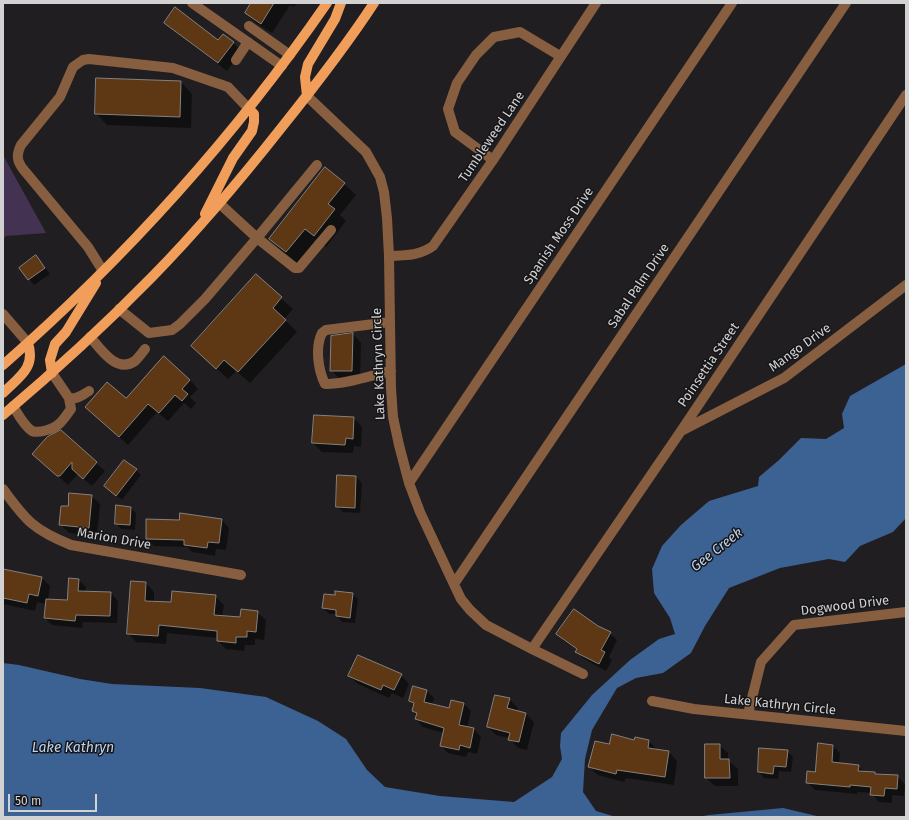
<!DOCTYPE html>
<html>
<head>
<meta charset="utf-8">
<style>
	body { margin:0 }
	#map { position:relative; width:909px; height:820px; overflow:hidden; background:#201e21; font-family:"Fira Sans",sans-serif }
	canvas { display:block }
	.frame { position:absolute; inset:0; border:4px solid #d3d2d3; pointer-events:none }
	.scale { position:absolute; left:8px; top:794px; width:89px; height:18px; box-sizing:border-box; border:2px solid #d3d2d3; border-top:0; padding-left:5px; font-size:12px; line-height:14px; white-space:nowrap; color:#d3d2d3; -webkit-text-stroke:3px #161517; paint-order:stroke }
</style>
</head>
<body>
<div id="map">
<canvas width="909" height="820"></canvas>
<div class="frame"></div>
<div class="scale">50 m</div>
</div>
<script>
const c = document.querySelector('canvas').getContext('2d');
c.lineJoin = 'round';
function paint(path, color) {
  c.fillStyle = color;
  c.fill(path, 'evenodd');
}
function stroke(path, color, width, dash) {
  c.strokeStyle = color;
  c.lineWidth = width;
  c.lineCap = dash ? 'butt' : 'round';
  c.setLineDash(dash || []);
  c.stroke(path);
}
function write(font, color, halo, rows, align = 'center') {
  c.font = font + ' "Fira Sans",sans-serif';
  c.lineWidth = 3;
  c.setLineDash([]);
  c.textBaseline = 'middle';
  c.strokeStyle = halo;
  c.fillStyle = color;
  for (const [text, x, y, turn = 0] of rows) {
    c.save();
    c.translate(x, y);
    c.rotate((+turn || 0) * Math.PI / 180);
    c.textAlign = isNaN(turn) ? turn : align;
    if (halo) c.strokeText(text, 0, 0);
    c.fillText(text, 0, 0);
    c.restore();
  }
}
paint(new Path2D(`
	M3,155L46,233L6,236L3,239Z`), '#443252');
paint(new Path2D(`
	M906,364V518L893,532L860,546L845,562L829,559L780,568L729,588L705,626L691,653L663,673L636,678L617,688L592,730L585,759L583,792L596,811L616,817H3V663L19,665L80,679L112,684L200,688L266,697L318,721L346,739L367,770L385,787L440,796L514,802L552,777L562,759L560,746L561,733L592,695L630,660L659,639L675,634L670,618L654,593L652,569L662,546L681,525L709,501L758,486L759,477L779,460L801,438L826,439L844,428L842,414L850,396Z
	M783,808L821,817H698L709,815Z`), '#3c6193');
paint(new Path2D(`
	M252,3H297L294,7L290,5L272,33L256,23L246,13Z
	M165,23L219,41L233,43L242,51L227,71L174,31Z
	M181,82L192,94L191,128L107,125L96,113Z
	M325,169L344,184L356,195L340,215L346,221L326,247L316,239L298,263L281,250L270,239Z
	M36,257L50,274L34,285L29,279Z
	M256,276L293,309L284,319L297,332L250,383L236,371L228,379L204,357Z
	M353,334L361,343L360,379H340L331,370Z
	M190,380L198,389L190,397L196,403L191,409L184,403L168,421L157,412L128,445L86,407L126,400Z
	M315,416L354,418L362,427L361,447L354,446L353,453L322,452L313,443Z
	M61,432L105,471L92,486L78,474L68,485L33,454Z
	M136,470L141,475L122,500L105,486Z
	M338,476L356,477L362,483L360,513L343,512L337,507Z
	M91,495L100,504L97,536L69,533L60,524L69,507Z
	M131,508L136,513L135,530L121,529L116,523Z
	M222,520L229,528L226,550L216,549L215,556L192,552L188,547L154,546L147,539Z
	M3,570L42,578L50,586L48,600L68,602L79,580L86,587L85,592L111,593L118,601L117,623L83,622L82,628L52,625L45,618L46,604L37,602L35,611L3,604Z
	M146,583L154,592V602L172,604L215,596L224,605L222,617L241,618L257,612L266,620L264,640L255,639V645H245L244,651L226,649L218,641V638L167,633L166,644L136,642L128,633Z
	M352,594L358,599L355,623L342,622L337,616V614H329L323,608L336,596Z
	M598,626L610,633L617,640L609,657L612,660L606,671L584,659L576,652L577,650L564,641L557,634Z
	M401,675L409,684L403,698L392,693L389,698L358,684L349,676Z
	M414,687L427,691L434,698L432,705L450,710L464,704L471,711L467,728L474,729L481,737L477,754L468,752L466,757L448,753L441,746L444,733L423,727L416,719L417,715L413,711L415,706L410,701Z
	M509,699L518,708L517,711L526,714L534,722L527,750L518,748L509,738L496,735L488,727Z
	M635,741H649L657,750L669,752L677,761L674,785L626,778L624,782L598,775L589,767L610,746Z
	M719,745L728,753V760L738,769V786H715L706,778Z
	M833,746L840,753L839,764L858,766L864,772L875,773L877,775L897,776L905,784L904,796L892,795V803L879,802L871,793L857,792V794L815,790L807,782L816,773Z
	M787,751L793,757L791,772L779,771L778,779L764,778L759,772Z`), '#0007');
const building = new Path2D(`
	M251,3H274L261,24L245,13Z
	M175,7L218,40L223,34L234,42L218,63L164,23Z
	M96,78L181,81L180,117L95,114Z
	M325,167L345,183L328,204L335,209L314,236L305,229L286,252L269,239Z
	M36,255L45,268L28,280L19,268Z
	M256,274L282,297L273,308L286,320L238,372L224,360L216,369L191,346Z
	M353,333L352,371H330L331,336Z
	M164,356L190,380L182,389L188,394L182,401L175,395L159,413L148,404L119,437L85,407L107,382L126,398Z
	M314,415L354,417L353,439L346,438L345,445L312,443Z
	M61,430L97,462L83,479L72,469V462L60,476H57L32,454L47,437Z
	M124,460L137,469L116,496L104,486Z
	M337,475L356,476L355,508L336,507Z
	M69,493L92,495L89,528L59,525L61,506H68Z
	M116,505L131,507L130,525L115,524Z
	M180,513L222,519L219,543L208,542L207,548L184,545V540L146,539V519L179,520Z
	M3,569L42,577L38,596L29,594L27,603L3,598Z
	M69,578L79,579L78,591L111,592L110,616L76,615L75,621L44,618L46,599L67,600Z
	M131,581L146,582L145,601L171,602L172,591L216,595L214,615L240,617L241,609L258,611L256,632L247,631V637H236V643L217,641V631L159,625L158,636L127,634Z
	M335,591L353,593L350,618L336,616V610L322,608L324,594L335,595Z
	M574,609L598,626L611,632L601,650L605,652L599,664L575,652L577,649L556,634Z
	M358,655L402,674L394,690L383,685L381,690L348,676Z
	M413,686L427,690L424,702L449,708L451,700L464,703L459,725L474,728L470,748L460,745L459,750L440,746L444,728L415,719L417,713L412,711L414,703L409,701Z
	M495,695L510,698L507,708L526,713L519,742L508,740L510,733L487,727Z
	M612,734L634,740L635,737L649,740L648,748L669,751L665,777L617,770L616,774L588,767L595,741L609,744Z
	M818,743L833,745L832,762L859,765L858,771L875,772V774L898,775L897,789L885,788L884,796L870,795L871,787L850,785V787L806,783L807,771L815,772Z
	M705,744H720V759H729L730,778H705Z
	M759,748L788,750L786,767L774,766L773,774L758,772Z`);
paint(building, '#5e3714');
stroke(building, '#84817f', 1);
stroke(new Path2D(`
	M192,3L282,66
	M249,26L290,55
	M236,60L248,42
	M307,96L366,152L380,177L384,192L387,218L389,256L391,388L393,417L399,445L409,483L420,512L450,576L461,599L470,610L486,625L532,649L583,674
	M493,160L455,132L448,109L457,83L476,55L494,37L520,32L560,56
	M317,165L257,238L295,268H299L331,230
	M389,256C406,255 419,256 433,246L493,160L596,3
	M103,271L88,247L23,169C17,161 16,155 21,145L60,97L73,67L83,60L89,59L173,68L228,87L249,109
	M119,309L149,333L172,330L180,324L205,299L257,238L219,203
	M3,314L28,343
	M390,322L326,330L322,333C315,347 318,370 325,384C347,384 369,376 391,371
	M90,337C101,349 116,374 135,361C138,358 142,353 145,349
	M52,373L69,398C76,400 82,395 89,391
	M13,406C18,414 24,426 32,431C40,434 56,428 61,422C65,418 68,413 71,409L69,398
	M683,430L784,378L906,285
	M409,483L732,3
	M3,489C26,521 34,530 71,545L241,575
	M454,584L846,3
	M532,649L681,431L906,95
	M652,701L694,709L906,731
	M748,714L761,662L794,625L906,612`), '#875f40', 10);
stroke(new Path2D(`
	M307,96L305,77L308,64L335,19L341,3
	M205,214L233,158L252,131L254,122V114L249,109
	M3,365C125,258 235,136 327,3
	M52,373L50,360L55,344L66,332L96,283
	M3,393C19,377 36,368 28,343
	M3,415C55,371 104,326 152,277C198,230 241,179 282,127C314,87 346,46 374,3`), '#f19e5a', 10);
write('13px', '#d3d2d3', '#161517', [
	["Tumbleweed Lane",492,137,-56],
	["Spanish Moss Drive",559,236,-56],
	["Sabal Palm Drive",639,286,-56],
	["Mango Drive",800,348,-36],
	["Lake Kathryn Circle",379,364,-92],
	["Poinsettia Street",709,365,-56],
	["Marion Drive",114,539,10],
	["Dogwood Drive",845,606,-7],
	["Lake Kathryn Circle",780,705,6]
]);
write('italic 14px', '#bdd3f1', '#161517', [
	["Gee Creek",717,550,-38],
	["Lake Kathryn",73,748]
]);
</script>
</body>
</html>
